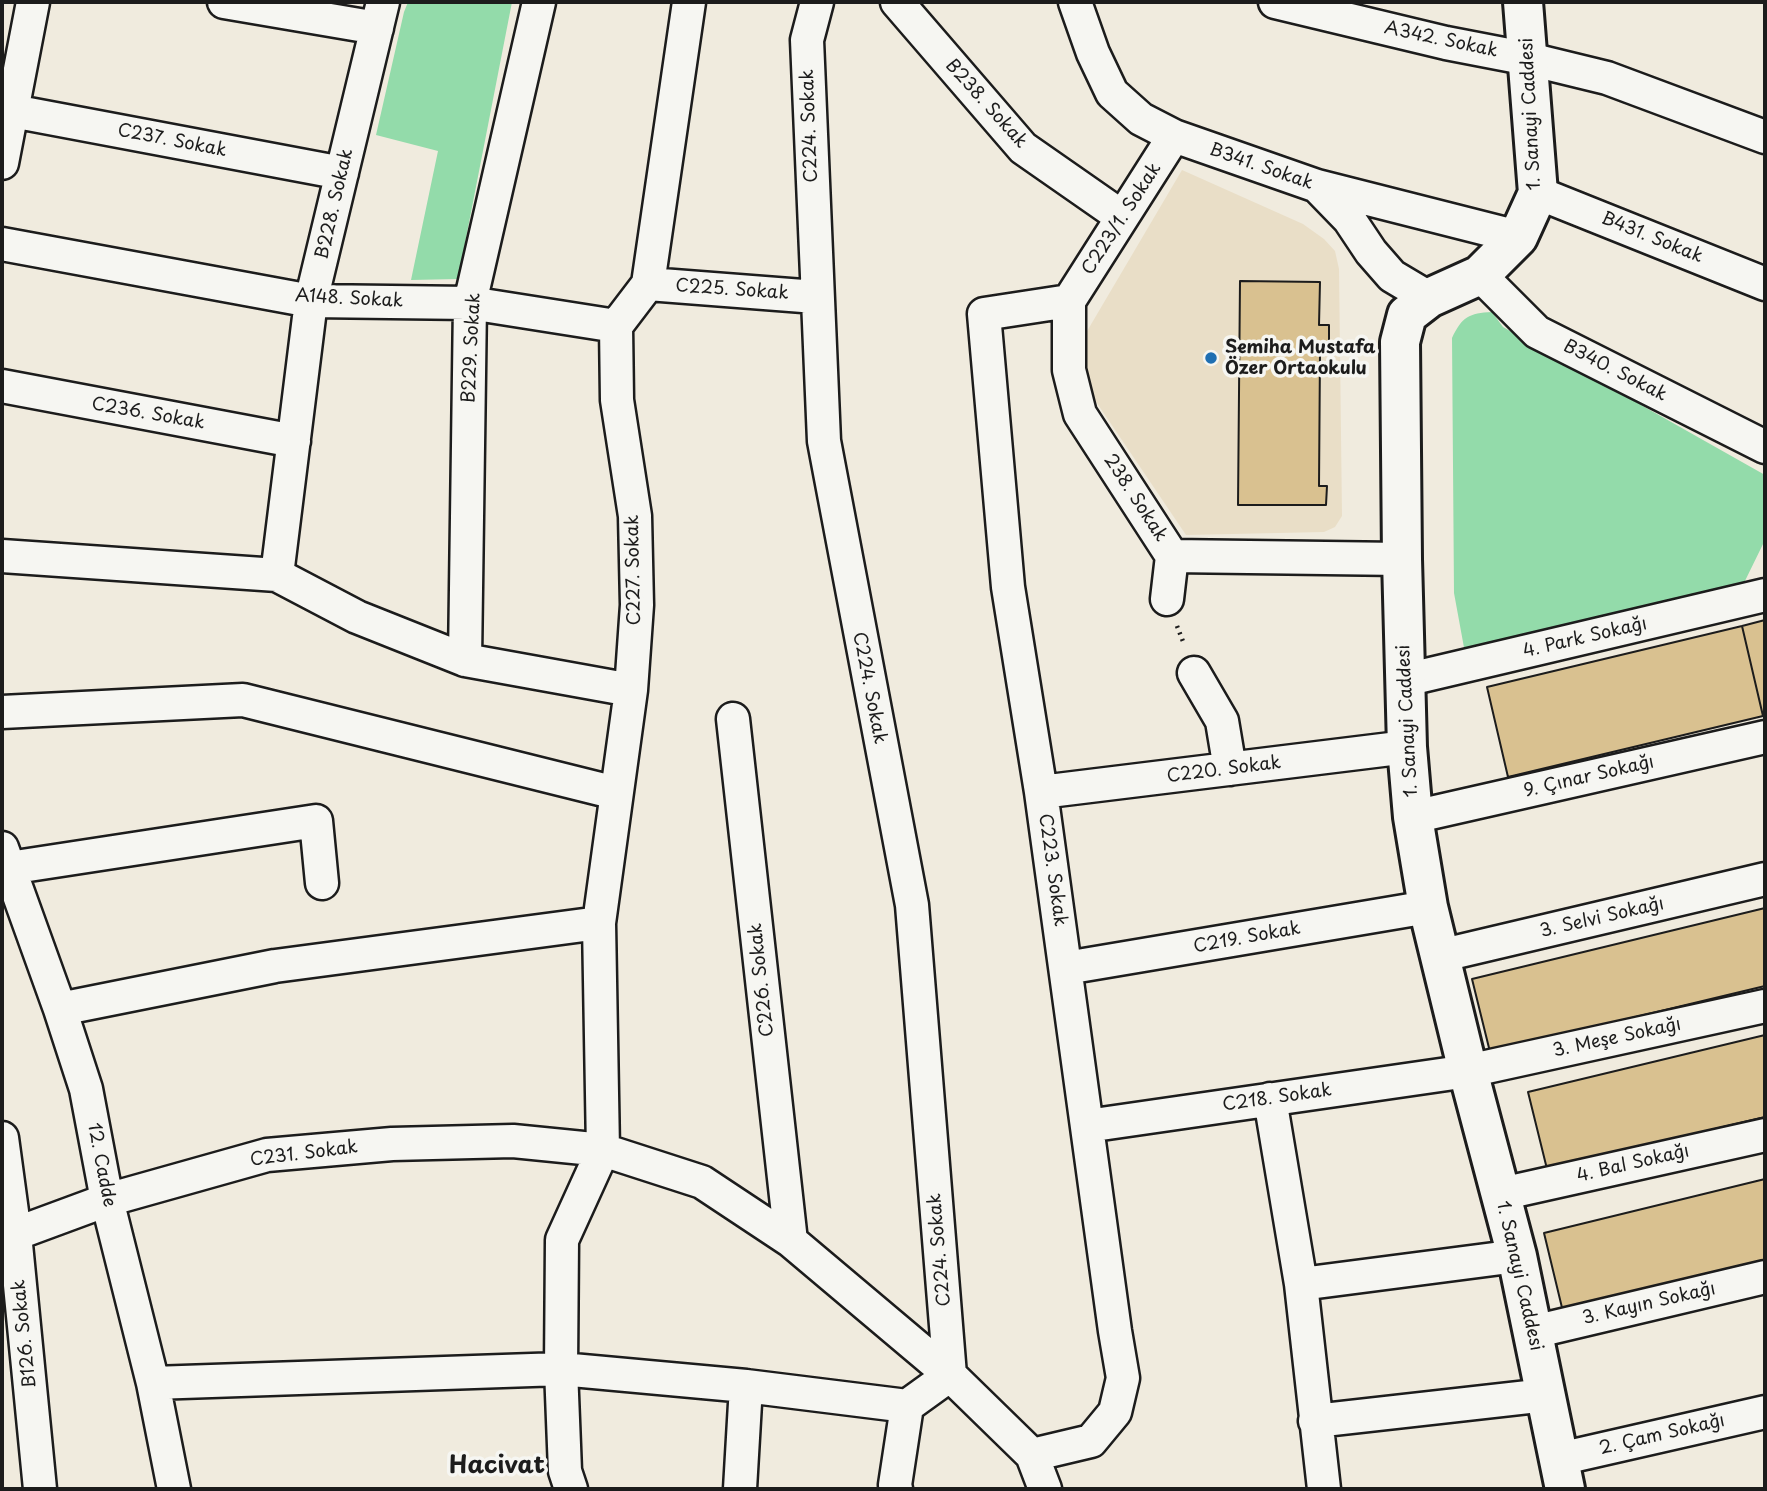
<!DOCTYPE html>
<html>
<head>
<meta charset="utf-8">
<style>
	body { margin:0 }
	#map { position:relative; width:1767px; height:1491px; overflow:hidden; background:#f0ebde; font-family:"Playpen Sans",sans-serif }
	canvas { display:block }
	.frame { position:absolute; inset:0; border:4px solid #1c1c1c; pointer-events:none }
</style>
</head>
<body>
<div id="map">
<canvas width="1767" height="1491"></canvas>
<div class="frame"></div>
</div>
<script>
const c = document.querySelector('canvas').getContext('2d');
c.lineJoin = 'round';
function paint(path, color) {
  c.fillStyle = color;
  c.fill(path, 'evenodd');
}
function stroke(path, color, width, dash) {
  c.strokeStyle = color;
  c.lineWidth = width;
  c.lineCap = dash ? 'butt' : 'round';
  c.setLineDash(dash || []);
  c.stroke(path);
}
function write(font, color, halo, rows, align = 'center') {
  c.font = font + ' "Playpen Sans",sans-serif';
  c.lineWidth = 7;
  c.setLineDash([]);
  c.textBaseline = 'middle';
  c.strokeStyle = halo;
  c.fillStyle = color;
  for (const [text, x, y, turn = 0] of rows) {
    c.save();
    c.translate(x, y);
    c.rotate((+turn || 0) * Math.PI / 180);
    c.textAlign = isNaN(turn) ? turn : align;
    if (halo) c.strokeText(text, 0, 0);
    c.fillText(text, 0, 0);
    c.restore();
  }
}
paint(new Path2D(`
	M1182,170L1303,224L1324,239L1335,251L1339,269L1342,516L1335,527L1324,532L1186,535L1080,378L1083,338Z`), '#e9dec7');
paint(new Path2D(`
	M408,2H512L458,279L411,280L438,151L376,135L404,12Z
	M1492,312L1503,327L1765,475V540L1742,587L1465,653L1454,593L1452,338C1462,317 1469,313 1492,312Z`), '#93dbaa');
const building = new Path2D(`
	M1240,281L1320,282L1319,325H1329V352L1320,351L1319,486H1327L1326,505H1238Z
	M1765,620V715L1763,716L1742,626Z
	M1742,626L1763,716L1508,777L1487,687Z
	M1765,908V986L1490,1052L1472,979Z
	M1765,1035V1117L1547,1169L1528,1092Z
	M1765,1179V1266L1564,1316L1544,1233Z`);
paint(building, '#d9c190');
stroke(building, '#1c1c1c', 2);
const street = new Path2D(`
	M224,2L377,28
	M897,2L1023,148L1122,217
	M1075,2L1093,53L1112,93L1141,119L1174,136L1317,186L1518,237
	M1275,2L1446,43L1529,59L1607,78L1765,137
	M2,109L342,173
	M2,163L33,2
	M1317,186L1349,219L1371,252L1392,276L1429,298
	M1538,193L1765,284
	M2,244L311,301L470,303L616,326
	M1480,275L1537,332L1765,447
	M648,284L816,297
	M1069,301V370L1080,414L1172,556L1402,559
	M1069,301L1174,136
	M2,386L294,441
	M2,556L277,575L357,617L465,660L631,690
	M277,575L311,301L383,2
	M1167,599L1172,556
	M465,660L470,303L539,2
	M1194,673L1222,721L1230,769
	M1405,680L1765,595
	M2,712L243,700L616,793
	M733,719L791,1241
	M1041,792L1407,747
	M1413,817L1765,737
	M2,848L60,1009L86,1089L107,1200L153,1383L174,1489
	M9,868L316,821L322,883
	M1439,956L1765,879
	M1066,968L1428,907
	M60,1009L275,966L599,923
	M1270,1099L1301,1284L1324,1489
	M1087,1126L1468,1071L1765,1006
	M2,1138L15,1234L40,1489
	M1501,1194L1765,1135
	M15,1234L107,1200L267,1155L392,1144L513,1141L603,1150L702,1182L791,1241L950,1375L1032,1455L1045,1489
	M1301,1284L1517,1256
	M1533,1332L1765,1277
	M153,1383L561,1369L746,1386L907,1406L950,1375L912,905L824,441L807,40L817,2
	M1315,1421L1546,1395
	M1032,1455L1091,1441L1115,1412L1123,1378L1115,1331L1041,792L1008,587L984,314L1069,301
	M1559,1459L1765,1412
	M571,1489L565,1471L561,1369L562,1240L603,1150L599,923L631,690L637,605L635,516L617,400L616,326L648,284L689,2
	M740,1489L746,1386
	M896,1489L895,1485L907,1406`);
const secondary = new Path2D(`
	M1523,2L1538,193L1518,237L1480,275L1429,298L1407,315L1400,342L1402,559L1407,747L1413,817L1428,907L1468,1071L1517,1256L1565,1489`);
stroke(street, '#1c1c1c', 37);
stroke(secondary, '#1c1c1c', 44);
stroke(new Path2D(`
	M1177,626L1184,644`), '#1c1c1c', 4.5, [2, 5]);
stroke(street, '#f6f6f2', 32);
stroke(secondary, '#f6f6f2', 38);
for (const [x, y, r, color] of [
	[1211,358,7,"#1f6fb2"]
]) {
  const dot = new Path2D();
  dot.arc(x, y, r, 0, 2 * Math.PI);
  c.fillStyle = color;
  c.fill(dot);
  stroke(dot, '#f6f6f2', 2.5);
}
write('18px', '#1c1c1c', '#f6f6f2', [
	["A342. Sokak",1441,40,12],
	["B238. Sokak",986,104,48],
	["1. Sanayi Caddesi",1531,114,-93],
	["C224. Sokak",810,126,-92],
	["C237. Sokak",172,141,11],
	["B341. Sokak",1261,167,19],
	["B228. Sokak",335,204,-77],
	["C223/1. Sokak",1122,219,-57],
	["B431. Sokak",1652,238,22],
	["C225. Sokak",732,290,4],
	["A148. Sokak",349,299,3],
	["B229. Sokak",472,348,-87],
	["B340. Sokak",1615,371,27],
	["C236. Sokak",148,414,10],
	["238. Sokak",1135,498,57],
	["C227. Sokak",634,570,-91],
	["4. Park Sokağı",1585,638,-13],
	["C224. Sokak",869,688,79],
	["1. Sanayi Caddesi",1408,721,-93],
	["C220. Sokak",1224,770,-7],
	["9. Çınar Sokağı",1589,777,-13],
	["C223. Sokak",1052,870,82],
	["3. Selvi Sokağı",1602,918,-13],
	["C219. Sokak",1247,938,-10],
	["C226. Sokak",762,980,-96],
	["3. Meşe Sokağı",1617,1038,-12],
	["C218. Sokak",1277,1098,-8],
	["C231. Sokak",304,1154,-7],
	["4. Bal Sokağı",1633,1164,-13],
	["12. Cadde",101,1165,79],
	["C224. Sokak",940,1250,-95],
	["1. Sanayi Caddesi",1519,1276,77],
	["3. Kayın Sokağı",1649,1304,-13],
	["B126. Sokak",25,1334,-96],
	["2. Çam Sokağı",1662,1435,-13]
]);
write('bold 18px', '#1c1c1c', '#f6f6f2', [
	["Semiha Mustafa",1225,348],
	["Özer Ortaokulu",1225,369]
], 'left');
write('bold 24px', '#1c1c1c', '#f6f6f2', [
	["Hacivat",497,1466]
]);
</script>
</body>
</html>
